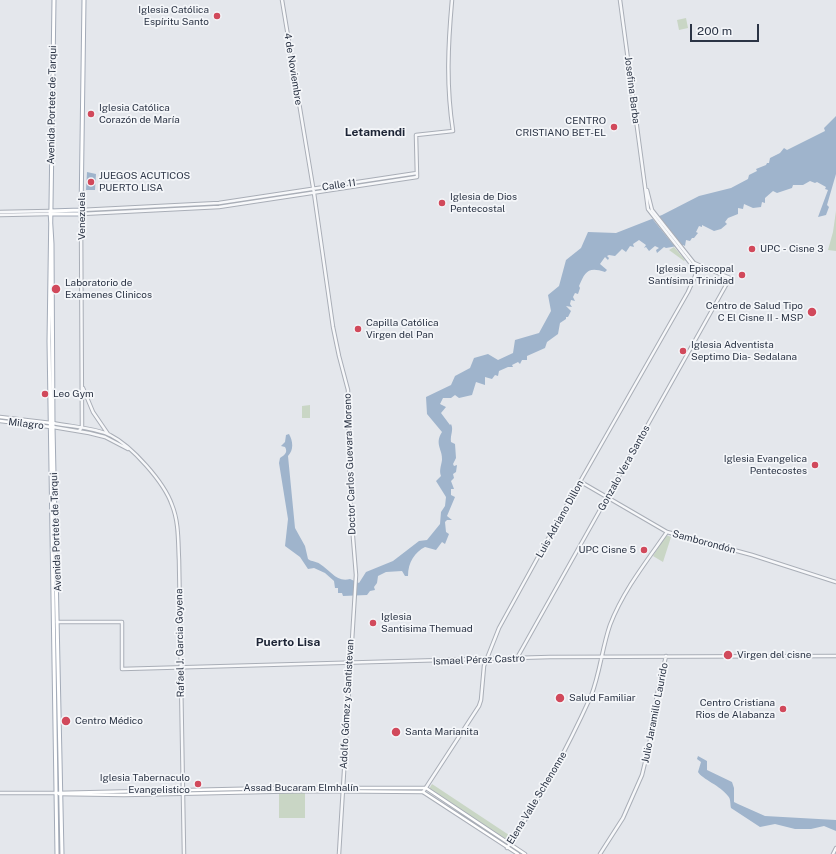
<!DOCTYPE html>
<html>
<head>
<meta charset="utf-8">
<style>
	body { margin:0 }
	#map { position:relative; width:836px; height:854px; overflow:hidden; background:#e4e7ec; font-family:"Public Sans",sans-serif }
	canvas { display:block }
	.scale { position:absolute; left:690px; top:24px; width:69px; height:18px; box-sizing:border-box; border:2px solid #2b3445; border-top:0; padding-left:5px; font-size:12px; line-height:14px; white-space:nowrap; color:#2b3445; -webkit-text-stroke:3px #f4f6f9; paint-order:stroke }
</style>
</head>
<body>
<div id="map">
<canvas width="836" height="854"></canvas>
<div class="scale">200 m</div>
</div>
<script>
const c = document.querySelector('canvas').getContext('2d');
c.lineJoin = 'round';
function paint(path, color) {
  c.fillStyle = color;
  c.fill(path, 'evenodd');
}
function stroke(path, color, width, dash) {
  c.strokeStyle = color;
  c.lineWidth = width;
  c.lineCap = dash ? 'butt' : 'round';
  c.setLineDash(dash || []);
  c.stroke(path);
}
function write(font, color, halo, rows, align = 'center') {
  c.font = font + ' "Public Sans",sans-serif';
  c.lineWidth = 3.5;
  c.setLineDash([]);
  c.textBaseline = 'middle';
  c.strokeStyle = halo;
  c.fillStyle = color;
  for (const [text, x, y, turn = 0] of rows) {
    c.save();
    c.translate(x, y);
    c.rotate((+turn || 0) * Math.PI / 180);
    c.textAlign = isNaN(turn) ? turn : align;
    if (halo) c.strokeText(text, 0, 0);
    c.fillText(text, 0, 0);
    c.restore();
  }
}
paint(new Path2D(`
	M686,18L688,28L679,30L677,20Z
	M836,211V251L828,250L833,232Z
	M674,247L685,260L684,261L669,250Z
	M310,405V418H302V406Z
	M666,535L671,537L663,562L653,556Z
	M432,784L512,837L509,842L429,789Z
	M279,792H305V818H279Z`), '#c9d6c5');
paint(new Path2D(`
	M836,116V174L827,205L829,207L826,215L818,217L828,190L825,189L826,187L817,182L815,183L810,181L803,185H793L792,188L777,193L773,191L765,198V203L762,202L761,207L753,208L744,204L743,209L738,208V214L728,218L725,222L727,224L721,229L714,231L702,225V227L699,226L696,232L698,233L694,238H692L690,241L686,240L685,246L683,245L666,248L664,247L657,253L656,250L659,248L655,246L649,251L646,247L644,248L646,245L639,240L633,244L634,247L630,246L626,252L622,249L615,256L609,255L607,256L609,258L608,260L605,257L600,264L607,270L605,272C588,266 585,272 579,286L580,288L578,294L575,293L573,297L575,301L571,300L570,304L572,307L566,306L571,311L568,317H566V319L560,323L558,334L547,342L545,348L527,356V360H522L520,364L518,362L512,365L513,367H508L499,371L498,376L495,375L492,379L485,377V385L476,382L472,395L459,398L455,395L451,398H443L440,404L446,407L441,413L450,425L451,424C454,430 450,435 451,442L455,444L456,458L453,464L454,466L457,465L456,472L453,474L454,478L451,481L454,489H451V495L455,497L447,516L452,520H447L445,522L446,532L449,534L445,544L442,542L436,550L425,547C415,552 408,562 408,576H405L402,571L386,572L378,576L377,583L374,587L375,590L370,591L367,595L343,596L342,593H338V588H335L334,581L325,573L314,568L308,569L300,557L285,546L288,519L279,463L280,458C285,455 288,452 285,447L281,446L285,442L286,435L289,434C293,441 294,450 288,456L295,528L305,546L308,559C312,562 316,561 320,564C330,570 337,583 350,579L359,583L366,572L393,561L419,541L427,540L440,524L441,512L445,506L446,497L436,481L441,476C439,470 441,467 442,460C443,450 434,444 442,432L427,414L426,397L451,385L455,376L470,368L474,358L488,354L498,360L513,353L515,340L539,333L551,311L548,295L559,286L566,260L581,248L588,232L616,233L662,215L699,196L731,188L748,179L749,175L757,171L756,169L766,165L767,163H769L770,158L780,153L784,148L787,150L825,131L824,128Z
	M87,172L96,174L95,190H86Z
	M698,756L707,761V770L732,782L734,788V802L738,804L765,816L836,820V831L824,826L811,829H795L775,824L760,827L731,808C730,804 731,799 728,796C721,786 702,779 698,772L701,762L697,759Z`), '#9fb4cc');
paint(new Path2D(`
	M658,215L684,248H676L651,217Z`), '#e4e7ec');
const tertiary = new Path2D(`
	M282,0L314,193L333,327L339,356L348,390L350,500L356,575L339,854
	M81,210L219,203L417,173
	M0,212L50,211
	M0,215L49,214
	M83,388L93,412L108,434
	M53,423C72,427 92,427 110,435C132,446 164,482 172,505C179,522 178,542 179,560L184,854
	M53,427L89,433L105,437L128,449
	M79,431L82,427L81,214L219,207L417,177L416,135L453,131C446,85 448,45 452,0
	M581,482L667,532L752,555L836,582
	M57,622H122V669L550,657L836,656
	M517,658L730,278L694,263L652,210L647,190
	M423,792L479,706L481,700L484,666L499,628L565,508L688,292L696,274L695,269L648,209L620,0
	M0,793H56
	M507,848C540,799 567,749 591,696C600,673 602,648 610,625C623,591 646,562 667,532
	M600,854L623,818L642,775L649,746L657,695L666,656
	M833,854L836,848`);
const secondary = new Path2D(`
	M0,417L51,423
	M0,421L51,427
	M57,793L277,788H426L525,854
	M59,794L124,795L309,791L423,792L518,854`);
const primary = new Path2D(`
	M54,0L49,341L57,854
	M50,211L52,244L53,427L62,854
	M50,211L81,210
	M51,214H81L84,0`);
stroke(tertiary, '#a9aeb7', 4.5);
stroke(secondary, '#a9aeb7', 4.5);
stroke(primary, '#a3abb8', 5);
stroke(tertiary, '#f7f8fa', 2.5);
stroke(secondary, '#fff', 2.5);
stroke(primary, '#fff', 3);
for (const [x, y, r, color] of [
	[217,16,4,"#d1495b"],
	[91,114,4,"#d1495b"],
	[614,127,4,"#d1495b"],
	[91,182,4,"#d1495b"],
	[442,203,4,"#d1495b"],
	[752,249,4,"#d1495b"],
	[742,275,4,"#d1495b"],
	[56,289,5,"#d1495b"],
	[812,312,5,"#d1495b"],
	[358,329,4,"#d1495b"],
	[683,351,4,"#d1495b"],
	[45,394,4,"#d1495b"],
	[815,465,4,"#d1495b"],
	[644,550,4,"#d1495b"],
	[373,623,4,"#d1495b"],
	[728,655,5,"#d1495b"],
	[560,698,5,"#d1495b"],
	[783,709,4,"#d1495b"],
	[66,721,5,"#d1495b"],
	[396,732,5,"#d1495b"],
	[198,784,4,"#d1495b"]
]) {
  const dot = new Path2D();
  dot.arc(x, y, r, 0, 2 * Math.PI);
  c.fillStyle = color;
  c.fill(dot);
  stroke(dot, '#f4f6f9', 1.5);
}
write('10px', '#2b3445', '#f4f6f9', [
	["Iglesia Católica",209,10,"right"],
	["Espíritu Santo",209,22,"right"],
	["Iglesia Católica",99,108],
	["Corazón de María",99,120],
	["CENTRO",606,121,"right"],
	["CRISTIANO BET-EL",606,133,"right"],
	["JUEGOS ACUTICOS",99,176],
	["PUERTO LISA",99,188],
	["Iglesia de Dios",450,197],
	["Pentecostal",450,209],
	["UPC - Cisne 3",760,249],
	["Iglesia Episcopal",734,269,"right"],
	["Santísima Trinidad",734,281,"right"],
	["Laboratorio de",65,283],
	["Examenes Clinicos",65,295],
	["Centro de Salud Tipo",803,306,"right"],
	["C El Cisne II - MSP",803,318,"right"],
	["Capilla Católica",366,323],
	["Virgen del Pan",366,335],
	["Iglesia Adventista",691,345],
	["Septimo Dia- Sedalana",691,357],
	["Leo Gym",53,394],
	["Iglesia Evangelica",807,459,"right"],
	["Pentecostes",807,471,"right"],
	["UPC Cisne 5",636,550,"right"],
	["Iglesia",381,617],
	["Santisima Themuad",381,629],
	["Virgen del cisne",737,655],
	["Salud Familiar",569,698],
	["Centro Cristiana",775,703,"right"],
	["Rios de Alabanza",775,715,"right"],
	["Centro Médico",75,721],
	["Santa Marianita",405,732],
	["Iglesia Tabernaculo",190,778,"right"],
	["Evangelistico",190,790,"right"]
], 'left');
write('10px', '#2b3445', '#f4f6f9', [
	["4 de Noviembre",293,69,81],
	["Josefina Barba",632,90,83],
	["Avenida Portete de Tarqui",52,105,-89],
	["Calle 11",339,185,-8],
	["Venezuela",82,216,-90],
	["Milagro",26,424,7],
	["Doctor Carlos Guevara Moreno",350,464,-92],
	["Gonzalo Vera Santos",624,468,-61],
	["Luis Adriano Dillon",560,519,-61],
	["Avenida Portete de Tarqui",56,532,-92],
	["Samborondón",704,542,15],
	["Rafael J. Garcia Goyena",180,643,-91],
	["Ismael Pérez Castro",479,660,-2],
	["Adolfo Gómez y Santistevan",347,704,-87],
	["Julio Jaramillo Laurido",655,713,-79],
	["Assad Bucaram Elmhalín",301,788],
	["Elena Valle Schenonne",537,798,-59]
]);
write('bold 12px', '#1d2536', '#f4f6f9', [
	["Letamendi",375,132],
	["Puerto Lisa",288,642]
]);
</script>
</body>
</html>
